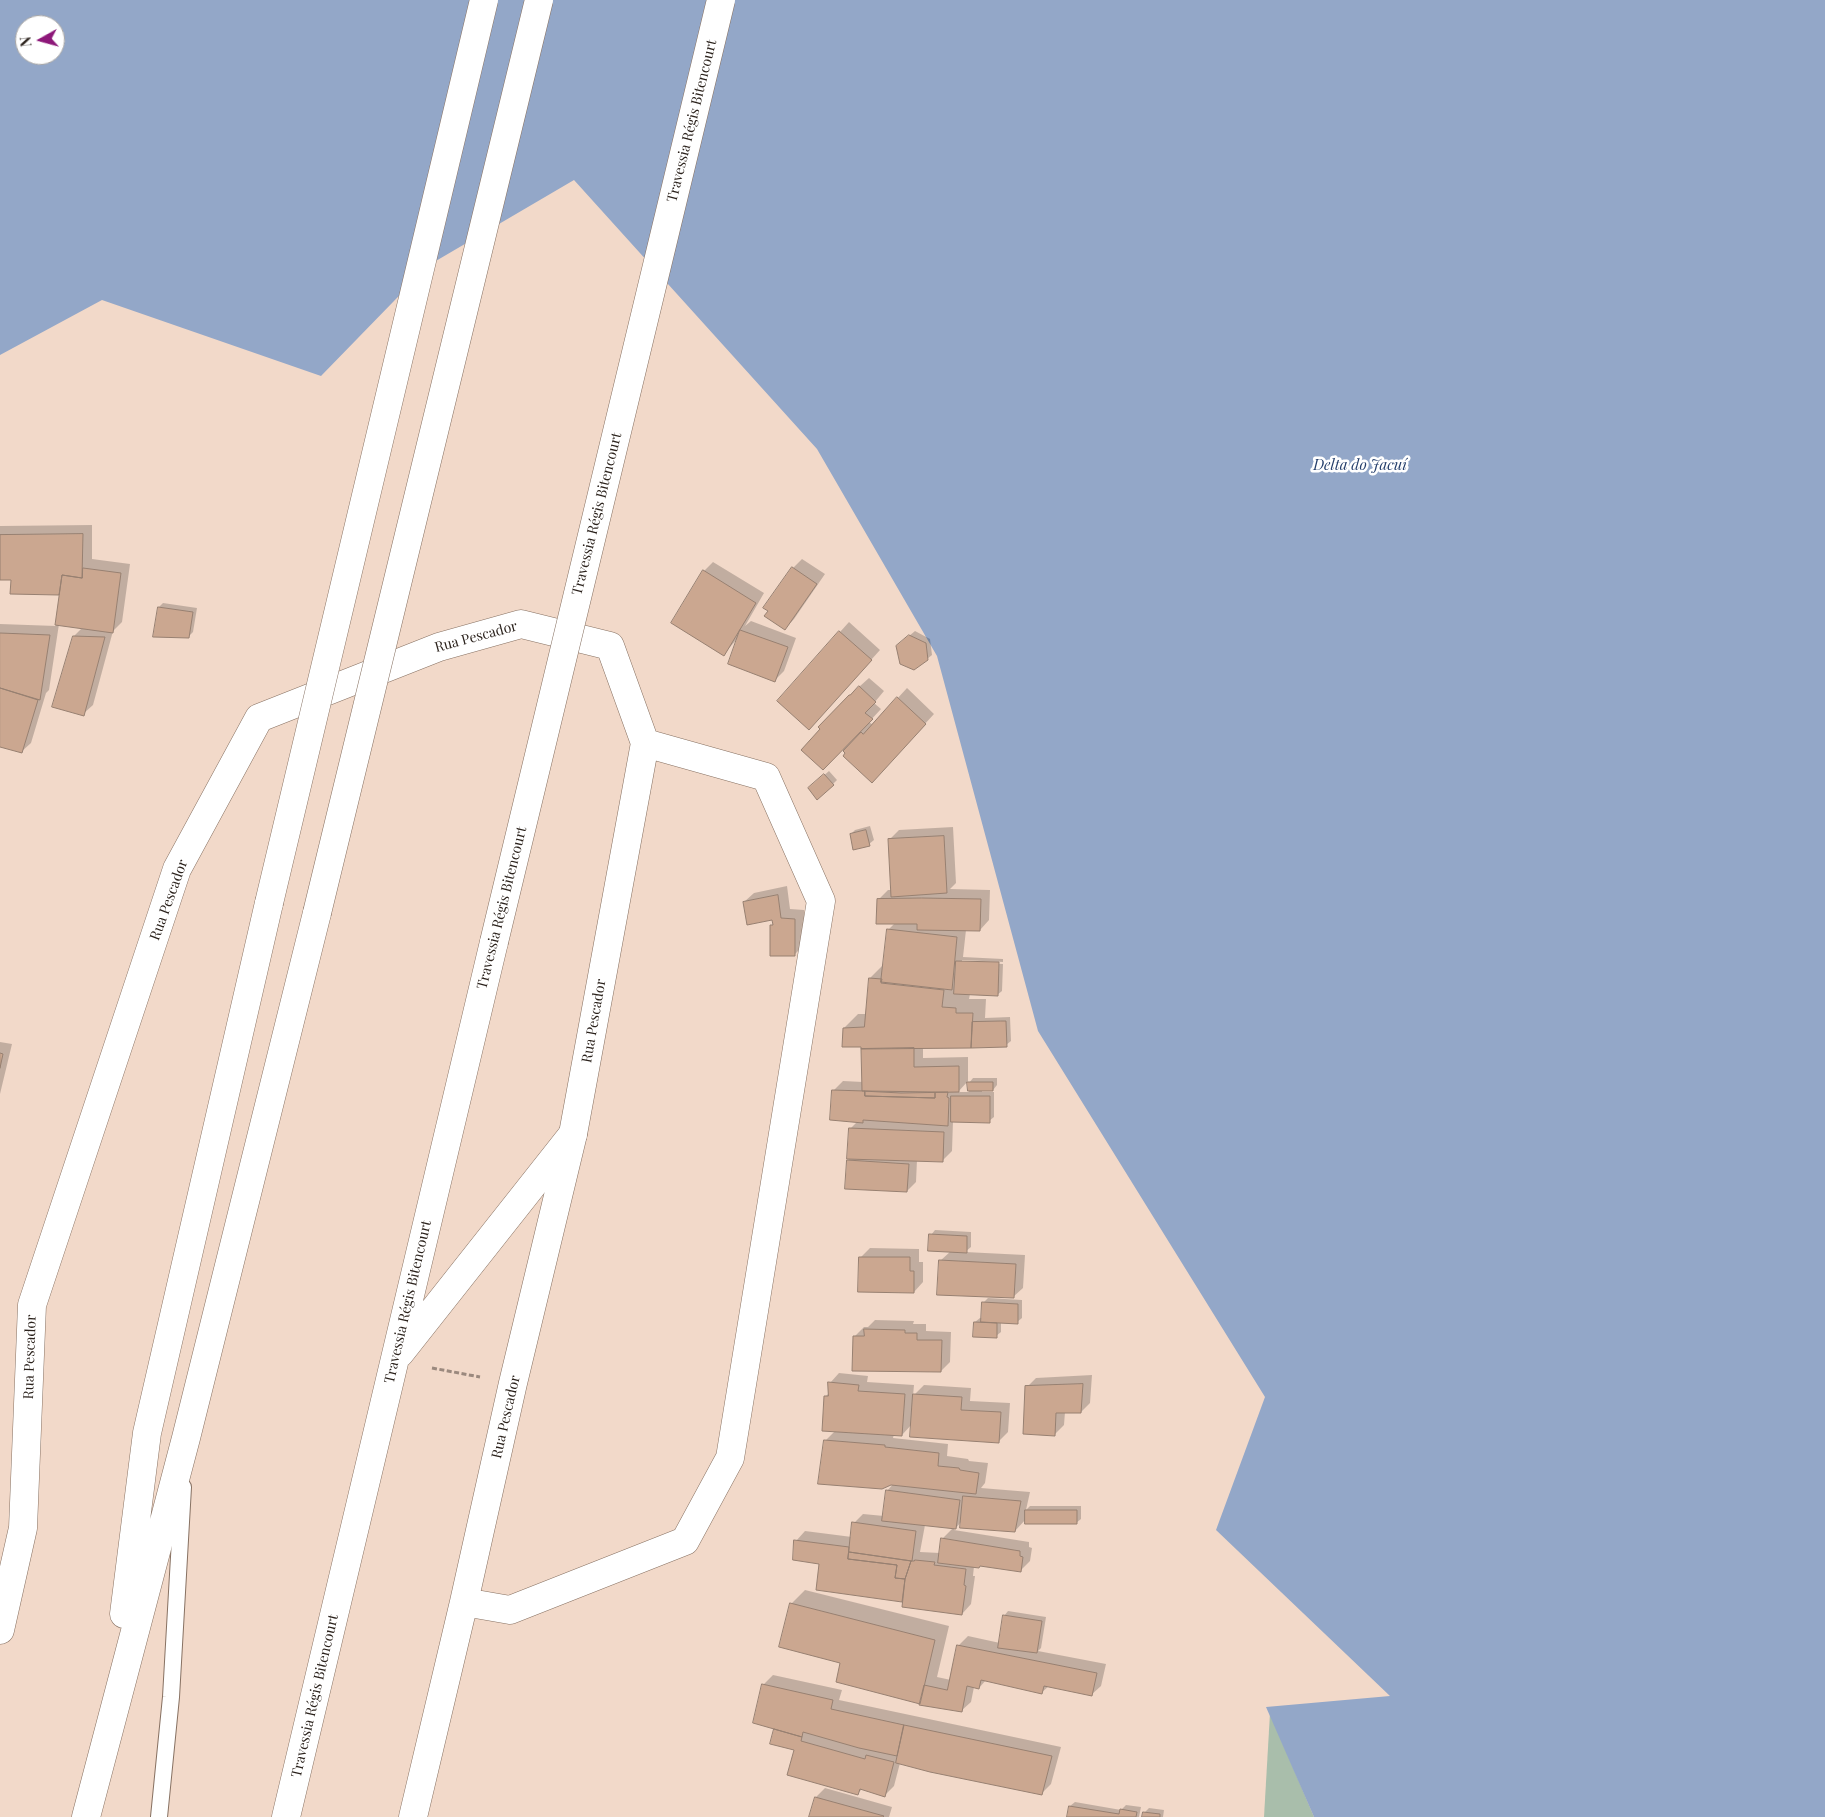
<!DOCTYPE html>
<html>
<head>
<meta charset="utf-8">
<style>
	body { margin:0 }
	#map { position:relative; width:1825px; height:1817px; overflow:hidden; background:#f2d9c9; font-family:"Playfair Display",serif }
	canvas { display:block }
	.north { position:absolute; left:15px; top:15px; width:50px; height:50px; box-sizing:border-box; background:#fff; border:1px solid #aaa7a4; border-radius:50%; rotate:263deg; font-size:14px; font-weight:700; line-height:20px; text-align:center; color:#2b221c }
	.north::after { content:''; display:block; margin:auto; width:18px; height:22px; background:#8d1879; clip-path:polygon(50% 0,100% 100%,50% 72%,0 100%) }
</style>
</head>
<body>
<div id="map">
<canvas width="1825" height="1817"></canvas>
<div class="north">N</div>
</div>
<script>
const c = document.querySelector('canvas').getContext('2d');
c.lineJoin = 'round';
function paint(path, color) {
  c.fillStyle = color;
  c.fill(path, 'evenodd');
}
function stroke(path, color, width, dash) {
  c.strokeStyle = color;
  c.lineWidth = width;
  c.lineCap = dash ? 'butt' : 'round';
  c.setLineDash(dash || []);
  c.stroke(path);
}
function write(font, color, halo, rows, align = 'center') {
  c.font = font + ' "Playfair Display",serif';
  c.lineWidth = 5;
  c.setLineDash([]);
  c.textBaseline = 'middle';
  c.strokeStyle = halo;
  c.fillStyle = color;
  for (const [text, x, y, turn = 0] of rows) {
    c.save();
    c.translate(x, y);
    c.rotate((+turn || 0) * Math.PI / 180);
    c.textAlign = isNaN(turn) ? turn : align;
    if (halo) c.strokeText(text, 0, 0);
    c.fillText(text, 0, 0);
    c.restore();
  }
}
paint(new Path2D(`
	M1270,1713L1314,1817H1264Z`), '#a9beab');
paint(new Path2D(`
	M0,0H1825V1817H1314L1266,1707L1390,1696L1216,1530L1265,1397L1038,1031L937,656L817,449L574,180L429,265L321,376L102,300L0,355ZM25,25H55V55H25Z`), '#93a7c8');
paint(new Path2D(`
	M92,525V559L130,564L122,622L113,631L93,705L83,714L74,636L83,627L59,624L49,690L46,693L31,743L21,752L0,746V624L56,626L61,594L12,593L13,579H0V526Z
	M802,559L825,574L794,619L785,629L793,568Z
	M713,562L764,593L745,626L751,621L796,638L784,671L775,680L738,640L737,639L724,654L704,571Z
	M163,603L197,608L193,632L188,637L159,607Z
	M849,622L880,650L818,719L778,701Z
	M915,631L930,639L932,655L927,659L902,642Z
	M869,678L884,691L874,703L881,709L869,722L873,725L907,688L934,714L881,772L847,753L842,749L850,695Z
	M829,771L837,780L833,784H814Z
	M870,826L874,840L869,844L851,834L855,830Z
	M953,827L956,883L950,889L990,890L989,920L980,930H966L963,957L1003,959V962L962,960V962L1003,964L1002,991L997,995L970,994L969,999H986L985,1018L1010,1017L1011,1041L1006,1045L923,1048V1058L968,1057V1081L958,1092H969V1083L973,1078H997V1085L993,1090H982V1092H994V1117L989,1121H953L952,1151L943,1160H917L916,1182L907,1191L848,1160L851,1158L850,1129L858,1121L833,1091L843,1081L863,1082V1046L844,1028L858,1014H867L870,978L884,964L888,930L895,923L878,900L888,890H892L890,839L899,830Z
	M787,886L790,909L804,910V945L794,955L771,926L774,923L773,919L744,902L754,893Z
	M0,1042L12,1044L0,1094Z
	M935,1230L971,1232V1247L965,1252L1025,1255L1023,1288L1013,1297L940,1261L951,1251L931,1235Z
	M870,1248L919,1249V1262H923V1282L914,1292L860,1258Z
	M988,1298L1022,1300V1318L1017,1322H1001V1332L996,1336L975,1322L980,1318H982L983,1303Z
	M875,1320L914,1321L913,1324H926V1331L951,1332L950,1362L941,1371L854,1337L864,1327H868Z
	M839,1373L868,1376L867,1382L914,1385L913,1396L924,1385L971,1388L970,1401L1010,1403L1008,1432L999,1441L912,1424L902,1435L894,1434L893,1438L948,1444L947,1456L968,1459L969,1461L988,1463L985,1483L981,1488L1030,1492L1026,1510L1030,1506H1081V1519L1076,1523L1026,1519L1015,1531L962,1521L954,1530L1029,1542V1547L1032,1548L1030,1561L1021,1570L981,1565L974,1566L973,1576H975L971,1604L962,1614L904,1601L817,1589L821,1563L796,1541L805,1531L852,1537L854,1523L863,1514L884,1516L887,1491L894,1483L825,1441L835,1431L826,1396L829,1393L830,1383ZM925,1525L953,1528L942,1539L940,1553L920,1552Z
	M1092,1375L1090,1403L1081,1412H1065L1064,1425L1054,1435L1027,1387L1036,1378Z
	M805,1590L949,1626L937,1677L951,1680L958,1646L968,1636L1000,1643L1004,1616L1008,1611L1046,1617L1041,1648L1038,1651L1106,1664L1101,1686L1091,1695L1049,1686L1041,1693L986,1680L979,1688L974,1687L971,1702L961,1711L842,1662L791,1604Z
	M773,1675L842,1690L839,1700L1061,1747L1051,1784L1042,1793L900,1763L894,1786L885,1795L862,1789L857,1794L796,1749L771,1743L775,1728L764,1684Z
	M825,1788L892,1807L889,1817H810L816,1797Z
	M1075,1802L1121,1810L1126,1805L1141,1807L1139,1817H1069L1070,1806Z
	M1149,1808L1164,1810L1163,1817H1144V1813Z`), '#0003');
const building = new Path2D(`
	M83,534L82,578L62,575L59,595L10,594L11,580H0V535Z
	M792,567L817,584L785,630L764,616L768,611L763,608Z
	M83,568L121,573L113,633L55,625L62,575L82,578Z
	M703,570L756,603L724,656L671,623Z
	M158,607L193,612L189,638L153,637Z
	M740,630L788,647L775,682L728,664Z
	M839,631L872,660L809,730L777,701Z
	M0,633L50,635L40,700L0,688Z
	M909,635L926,643L928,660L914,670L900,664L896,646Z
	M73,636L105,637L84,716L52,707Z
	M859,686L876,702L865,713L873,719L823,770L801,750L820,729L818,727L849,695H850Z
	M0,688L38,700L22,753L0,747Z
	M897,697L926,724L872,783L843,756L845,753L843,751L861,732L863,734Z
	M824,774L834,785L817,800L808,788Z
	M866,830L870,846L853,850L850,834Z
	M944,836L947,893L891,897L888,839Z
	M778,895L781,918L795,919V956H770V925H773L772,920L747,925L743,902Z
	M922,898L981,899L980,931L917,930V924H876L877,899Z
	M887,929L957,937L952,990L881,982Z
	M956,961L999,962L998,996L954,994Z
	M869,978L882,979L881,983L944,990L942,1007L956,1008V1013H973L971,1048L861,1049V1047H842L843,1028L864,1027Z
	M1001,1021H1006L1007,1047L971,1048L972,1022Z
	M914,1048V1067L959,1066V1092L901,1093L862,1091L861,1049Z
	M0,1053L3,1054L0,1068Z
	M967,1082H993V1091H968Z
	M832,1090L865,1091V1096L935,1098V1092H948L947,1097L949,1098L948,1126L863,1120V1123L830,1120Z
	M865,1091L935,1092V1098L865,1096Z
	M951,1096H990V1123L951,1122Z
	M849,1128L944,1132L943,1162L847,1159Z
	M847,1160L909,1164L907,1192L845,1189Z
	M929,1234L967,1236V1253L928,1251Z
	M859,1257H910V1271H914V1293L858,1292Z
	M939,1260L1016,1264L1014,1298L937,1295Z
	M982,1302L1018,1304V1324L981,1322Z
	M974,1322L997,1323V1338L973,1337Z
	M864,1329L905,1330V1333H917V1340H942L941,1372L852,1371L853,1336H864Z
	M828,1382L859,1385L858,1391L905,1394L902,1436L822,1431L824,1396H828Z
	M1083,1384L1081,1413H1056L1055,1436L1023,1434L1025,1386Z
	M913,1394L962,1397L961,1410L1001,1412L999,1443L910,1437Z
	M824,1440L885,1445V1447L939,1453L938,1466L959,1468L960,1470L979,1473L976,1494L891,1485L882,1489L818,1484Z
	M886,1490L960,1500L956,1529L882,1521Z
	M963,1496L1021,1501L1015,1532L960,1528Z
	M1025,1510H1077V1524H1025Z
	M852,1522L916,1531L912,1561L849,1552Z
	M941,1538L1020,1551V1556L1023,1557L1021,1572L980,1566L979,1568L938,1563Z
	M794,1540L849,1547L848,1559L897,1565L895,1578L905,1579L902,1602L816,1590L819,1564L793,1560Z
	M849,1552L911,1561L905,1579L895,1578L897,1565L848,1559Z
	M915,1560L935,1562L934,1565L966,1569L964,1585L966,1586L962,1615L902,1607L905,1579L911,1561H914Z
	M790,1603L935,1640L920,1704L836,1682L840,1663L779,1647Z
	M1003,1615L1042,1621L1037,1653L998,1648Z
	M957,1645L1097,1673L1092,1696L1044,1686L1042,1694L981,1680L979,1689L967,1686L962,1712L919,1705L924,1685L947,1690Z
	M762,1684L833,1700L831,1709L904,1725L897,1756L859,1748L803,1732L802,1737L753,1723Z
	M904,1725L1052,1756L1042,1795L930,1772L896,1763Z
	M774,1729L802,1737L801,1741L865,1759L866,1755L894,1762L885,1797L860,1789L858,1795L787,1775L794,1750L770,1744Z
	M815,1797L884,1816L883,1817H809Z
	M1069,1806L1119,1814L1120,1809L1137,1812L1136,1817H1067Z
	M1143,1812L1160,1814V1817H1142Z`);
paint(building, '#cba790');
stroke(building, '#978071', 1);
const lane = new Path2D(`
	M159,1817L171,1697L183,1487`);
const street = new Path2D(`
	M464,1602L510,1610L685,1541L730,1458L821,901L766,777L645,743
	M0,1630L23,1528L32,1305L177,869L259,718L439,647L521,624L610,646L645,743L573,1134L513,1383L464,1602L413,1817`);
const highway = new Path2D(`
	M400,1353L573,1134
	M124,1614L147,1433L269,903
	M86,1817L186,1438L317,913
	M286,1817L494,942`);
stroke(lane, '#877162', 18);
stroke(street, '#877162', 29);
stroke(highway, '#877162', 29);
stroke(new Path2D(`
	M432,1368L480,1377`), '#9b897e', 3, [5, 2.5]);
stroke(lane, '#fff', 16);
stroke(street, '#fff', 28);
stroke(highway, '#fff', 28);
const highwayBridge = new Path2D(`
	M269,903L484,0
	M317,913L539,0
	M494,942L721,0`);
stroke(highwayBridge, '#877162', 29, []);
stroke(highwayBridge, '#fff', 28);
write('14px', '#2b221c', '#fff', [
	["Travessia Régis Bitencourt",692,121,-76],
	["Travessia Régis Bitencourt",597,514,-76],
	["Rua Pescador",476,637,-15],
	["Rua Pescador",169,900,-70],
	["Travessia Régis Bitencourt",502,908,-76],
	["Rua Pescador",594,1021,-80],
	["Travessia Régis Bitencourt",408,1302,-77],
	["Rua Pescador",30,1357,-88],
	["Rua Pescador",506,1417,-77],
	["Travessia Régis Bitencourt",315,1696,-77]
]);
write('italic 15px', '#243e6b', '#fff', [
	["Delta do Jacuí",1360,465]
]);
</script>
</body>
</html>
